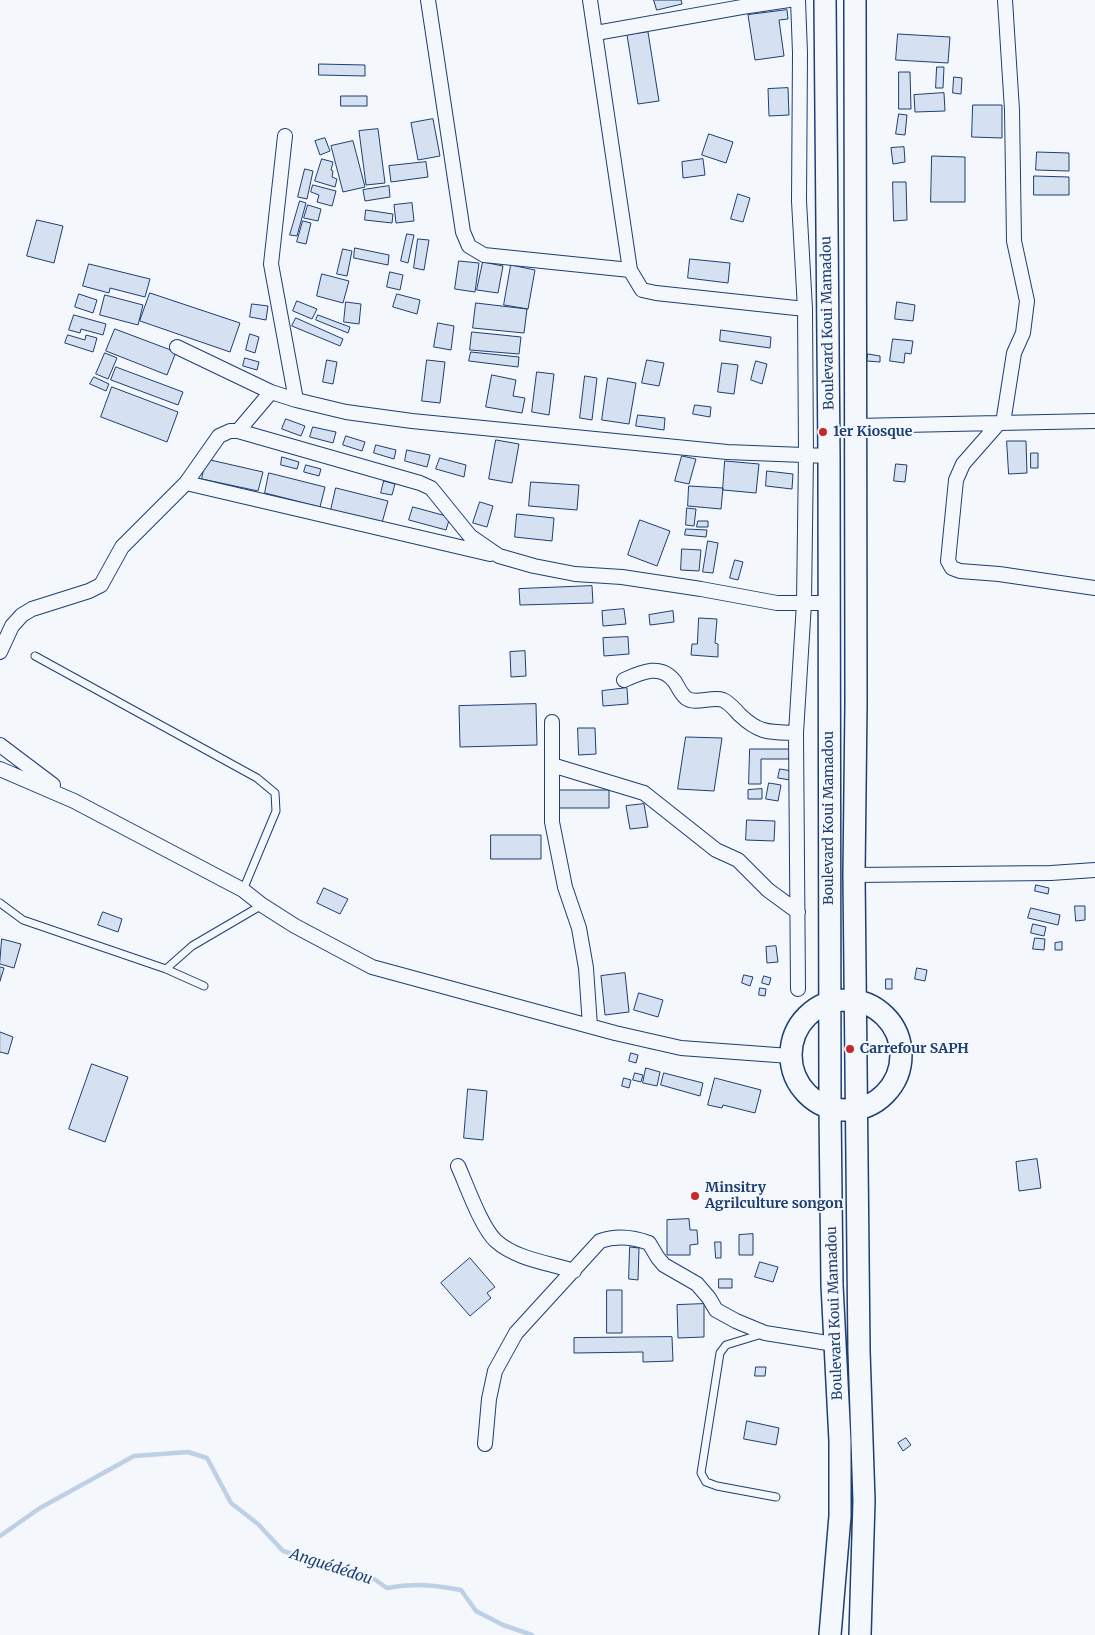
<!DOCTYPE html>
<html>
<head>
<meta charset="utf-8">
<style>
	body { margin:0 }
	canvas { display:block; background:#f4f7fb }
</style>
</head>
<body>
<canvas width="1095" height="1635"></canvas>
<script>
const c = document.querySelector('canvas').getContext('2d');
c.lineJoin = 'round';
function stroke(path, color, width, dash) {
  c.strokeStyle = color;
  c.lineWidth = width;
  c.lineCap = dash ? 'butt' : 'round';
  c.setLineDash(dash || []);
  c.stroke(path);
}
function paint(path, color) {
  c.fillStyle = color;
  c.fill(path, 'evenodd');
}
function write(font, color, halo, rows, align = 'center') {
  c.font = font + ' Merriweather,serif';
  c.lineWidth = 4;
  c.setLineDash([]);
  c.textBaseline = 'middle';
  c.strokeStyle = halo;
  c.fillStyle = color;
  for (const [text, x, y, turn = 0] of rows) {
    c.save();
    c.translate(x, y);
    c.rotate((+turn || 0) * Math.PI / 180);
    c.textAlign = isNaN(turn) ? turn : align;
    if (halo) c.strokeText(text, 0, 0);
    c.fillText(text, 0, 0);
    c.restore();
  }
}
stroke(new Path2D(`
	M0,1536L40,1508L134,1456L188,1452L207,1458L231,1503L258,1524L283,1551L374,1579L387,1588C414,1583 434,1585 461,1590L476,1611L503,1625L532,1635`), '#bed0e5', 4.5);
const building = new Path2D(`
	M654,0H681L682,4L657,10Z
	M787,10L788,19L779,20L784,56L755,60L748,15Z
	M648,32L659,101L638,104L627,35Z
	M898,34L950,37L948,63L896,60Z
	M319,64L365,65V76L319,75Z
	M937,67H944L943,88H936Z
	M899,72H910L911,109H899Z
	M954,77L962,78L961,94L953,93Z
	M788,88L789,115L769,116L768,89Z
	M944,93L945,111L915,112L914,95Z
	M341,96H367V106H341Z
	M973,105H1002V138L972,137Z
	M899,114L907,115L905,135L896,134Z
	M433,119L440,156L418,160L411,123Z
	M378,129L385,183L366,185L359,131Z
	M709,134L733,142L726,163L702,155Z
	M325,138L330,151L320,155L315,141Z
	M353,141L365,187L343,192L331,146Z
	M904,147L905,162L893,164L891,148Z
	M1037,152L1069,153V171L1036,170Z
	M932,156L965,157V202H931Z
	M322,159L333,162L331,170L333,171L332,177L337,179L335,187L315,181Z
	M703,159L705,175L683,178L682,162Z
	M426,162L428,177L391,182L389,166Z
	M305,169L313,171L307,199L298,197Z
	M1034,176L1069,177V195H1034Z
	M893,182H906L907,220L894,221Z
	M313,185L336,191L332,206L317,202L319,195L311,192Z
	M389,186L390,197L365,201L363,190Z
	M738,194L750,198L743,222L731,219Z
	M300,201L306,203L297,236L290,235Z
	M412,203L414,221L396,223L394,205Z
	M308,205L321,209L318,221L304,218Z
	M366,210L393,214L392,223L365,220Z
	M37,220L63,226L54,263L27,256Z
	M303,221L311,223L306,244L297,242Z
	M407,234L414,235L408,263L401,261Z
	M418,239L429,240L424,270L414,268Z
	M355,248L389,255L388,265L354,258Z
	M343,249L352,251L347,276L337,274Z
	M690,259L730,263L728,283L688,278Z
	M459,261L479,263L475,292L455,289Z
	M483,262L503,266L498,293L477,290Z
	M89,264L150,279L145,297L110,288L109,293L83,286Z
	M511,265L535,270L528,309L504,305Z
	M390,272L403,275L400,290L387,287Z
	M322,274L349,281L343,303L317,296Z
	M150,293L240,323L230,352L140,321Z
	M79,294L97,300L93,313L75,307Z
	M397,294L420,300L417,314L393,307Z
	M105,295L143,305L138,325L100,315Z
	M297,301L317,309L312,319L293,311Z
	M346,302L361,304L359,324L344,322Z
	M897,302L915,305L913,321L895,319Z
	M476,303L527,309L524,333L473,328Z
	M252,304L268,306L266,320L250,317Z
	M74,315L106,324L103,335L81,329L80,333L69,330Z
	M318,315L350,327L348,333L316,320Z
	M296,318L343,339L340,346L292,326Z
	M438,323L454,326L451,350L434,347Z
	M115,329L176,352L167,375L106,351Z
	M721,330L771,337L770,348L720,341Z
	M472,332L521,337L519,354L470,350Z
	M250,334L259,337L255,353L246,350Z
	M68,335L85,340L86,335L97,338L93,352L65,343Z
	M893,339L913,341L911,354L905,353L904,363L890,361Z
	M471,352L519,357L518,367L469,361Z
	M105,353L117,358L108,379L96,374Z
	M868,354L880,356V362L867,361Z
	M245,358L259,362L257,370L243,366Z
	M327,360L337,362L333,384L323,382Z
	M427,360L445,362L440,403L422,401Z
	M647,360L664,363L659,386L642,383Z
	M756,361L767,364L762,384L751,380Z
	M722,363L738,365L734,394L718,392Z
	M116,367L183,392L178,405L111,380Z
	M537,372L554,374L549,415L532,412Z
	M492,375L516,380L513,396L525,398L522,413L486,407Z
	M585,376L597,378L592,420L580,418Z
	M94,377L109,384L106,391L90,384Z
	M608,378L636,383L629,424L602,420Z
	M112,387L178,412L167,442L101,417Z
	M695,405L711,407L710,417L693,414Z
	M638,415L665,418L664,430L636,426Z
	M286,419L305,426L301,436L282,429Z
	M313,427L336,432L333,443L310,437Z
	M346,436L365,442L362,451L343,445Z
	M496,440L519,444L512,483L489,479Z
	M1007,441H1026L1027,473L1009,474Z
	M376,445L396,450L394,459L374,453Z
	M407,450L430,455L427,467L405,461Z
	M1031,453H1038V468H1031Z
	M682,456L696,459L689,484L675,481Z
	M282,457L299,462L297,469L281,465Z
	M440,458L466,465L464,477L436,469Z
	M206,459L263,472L258,491L202,479Z
	M725,461L759,464L756,493L723,490Z
	M896,464L907,465L905,482L894,481Z
	M306,465L321,469L319,476L304,472Z
	M767,471L793,474L792,489L766,486Z
	M269,473L325,487L320,507L265,493Z
	M384,481L395,484L392,495L381,493Z
	M531,482L579,485L577,510L529,506Z
	M689,486L723,488L721,509L688,506Z
	M336,488L388,501L382,523L331,510Z
	M480,502L493,506L487,527L473,523Z
	M413,507L450,517L446,530L409,520Z
	M687,508L696,509L694,526L686,525Z
	M517,514L554,518L552,541L515,537Z
	M640,520L670,531L657,566L628,555Z
	M698,521H708V527H697Z
	M686,529L707,530L706,537L685,535Z
	M708,541L718,543L713,573L703,572Z
	M682,549L701,550L699,571L681,570Z
	M735,560L743,562L738,580L730,578Z
	M592,586L593,603L520,605L519,589Z
	M624,609L626,624L603,626L602,611Z
	M673,611L674,622L650,625L649,615Z
	M699,618L717,619L715,643L718,644V657L691,655L692,644H697Z
	M628,637L629,654L604,656L603,638Z
	M525,651L526,676L511,677L510,652Z
	M627,688L628,704L603,706L602,691Z
	M536,704L537,745L460,747L459,706Z
	M578,728H595L596,754L579,755Z
	M686,737L722,738L714,791L678,789Z
	M750,749H790L789,759H761V784H749Z
	M780,769L792,771L790,780L778,778Z
	M769,783L781,785L778,801L766,799Z
	M762,789V799H748V790Z
	M556,790H609V808H556Z
	M644,804L648,827L630,829L626,806Z
	M747,820L775,821L774,841L746,840Z
	M491,835H541V859H491Z
	M1036,885L1049,888L1048,894L1035,891Z
	M324,888L348,899L340,914L317,903Z
	M1075,906H1085V920L1076,921Z
	M1031,908L1060,915L1058,925L1028,918Z
	M103,912L122,919L118,932L98,925Z
	M1033,924L1046,927L1044,936L1031,933Z
	M1035,938L1045,939L1044,950L1033,949Z
	M2,939L21,944L14,968L0,964Z
	M1062,942V950H1055V943Z
	M776,946L778,962L767,963L766,947Z
	M0,967L4,968L0,981Z
	M917,968L927,970L925,981L915,979Z
	M625,973L629,1012L605,1015L601,976Z
	M744,975L753,977L750,986L742,983Z
	M764,976L771,978L769,985L762,983Z
	M886,979H892V989H886Z
	M760,988L766,989L765,996L759,995Z
	M639,993L663,1000L658,1017L634,1010Z
	M0,1032L13,1037L8,1054L0,1052Z
	M631,1053L638,1055L636,1063L629,1061Z
	M92,1064L128,1077L105,1142L69,1129Z
	M646,1068L660,1072L657,1086L643,1083Z
	M635,1073L643,1075L641,1082L633,1080Z
	M664,1073L703,1083L700,1096L661,1085Z
	M624,1078L631,1080L629,1088L622,1086Z
	M715,1078L761,1090L755,1113L723,1105L722,1108L708,1105Z
	M468,1089L487,1091L483,1140L464,1138Z
	M1037,1159L1041,1188L1019,1191L1016,1162Z
	M689,1219L690,1230H697L698,1244L690,1245V1255H667V1220Z
	M753,1234V1255H739V1235Z
	M715,1242H721V1258H716Z
	M630,1247L639,1248L638,1280L629,1279Z
	M470,1258L495,1287L487,1293L491,1298L470,1316L441,1283Z
	M760,1262L778,1267L773,1282L755,1277Z
	M719,1279H732V1288H719Z
	M607,1290H622V1333H607Z
	M704,1304V1337L678,1338L677,1305Z
	M672,1337L673,1361L643,1362V1352L574,1353V1338Z
	M756,1367H766L765,1376H755Z
	M747,1421L779,1428L776,1445L744,1439Z
	M906,1438L911,1445L903,1451L898,1443Z`);
paint(building, '#d5e0f0');
stroke(building, '#1d3f73', 1);
const service = new Path2D(`
	M35,656L257,778L275,793L276,811L243,890
	M0,903L23,920L166,969L204,986
	M166,969L192,946L262,905
	M762,1334L726,1345L720,1353L701,1473L706,1482L717,1486L776,1497`);
const minor = new Path2D(`
	M428,0L463,232L469,246L484,255L630,270L590,0
	M798,0L800,53L799,201L805,309L806,454L804,603L796,733L798,989
	M596,33L742,7L789,0
	M285,136L271,264L296,400
	M630,270L642,290L656,293L805,309
	M177,347L271,392L296,400L346,412L412,421L727,452L829,456
	M999,423L963,464L956,480L948,561L952,568L960,571L999,574L1095,588
	M1003,423L1014,353L1023,333L1027,301L1014,241L1012,110L1005,0
	M855,426L1095,421
	M238,431L420,483L431,488L470,536L499,556L534,566L575,574L622,577L701,589L777,603H828
	M186,483L490,554
	M0,652L12,626L22,615L32,609L89,591L101,585L122,547L186,483L219,436L230,431H238L271,392
	M624,680C642,672 661,663 675,682C678,687 681,694 686,698C695,705 712,696 723,700C730,703 735,710 740,715C760,734 770,732 796,733
	M552,722V822L565,887L579,928L586,968L590,1026
	M0,745L53,785
	M552,765L644,793L716,850L738,860L768,890L798,912
	M0,769L74,801L243,890L262,905L295,926L372,967L615,1033L681,1048L790,1056
	M854,875L1051,873L1095,870
	M458,1166C467,1186 481,1227 496,1241C516,1259 549,1263 574,1271
	M485,1444L489,1399L495,1371L516,1333L600,1241C617,1235 633,1237 649,1243L658,1258L664,1265L697,1284L709,1298L716,1310L736,1321L765,1333L834,1344`);
const primary = new Path2D(`
	M825,0L829,456L830,1108L832,1285L840,1441V1516L830,1635
	M855,0L856,704L854,875L859,1351L864,1501L860,1635
	M791 1055a55 55 0 1 1 110 0a55 55 0 1 1-110 0Z`);
stroke(service, '#1d3f73', 9);
stroke(minor, '#1d3f73', 16);
stroke(primary, '#1d3f73', 24);
stroke(service, '#f4f7fb', 7);
stroke(minor, '#f4f7fb', 14);
stroke(primary, '#f4f7fb', 21);
for (const [x, y, r, color] of [
	[823,432,5,"#c62828"],
	[850,1049,5,"#c62828"],
	[695,1196,5,"#c62828"]
]) {
  const dot = new Path2D();
  dot.arc(x, y, r, 0, 2 * Math.PI);
  c.fillStyle = color;
  c.fill(dot);
  stroke(dot, '#f4f7fb', 2);
}
write('14px', '#1d3f73', '#f4f7fb', [
	["Boulevard Koui Mamadou",828,323,-91],
	["Boulevard Koui Mamadou",829,818,-90],
	["Boulevard Koui Mamadou",835,1313,-92]
]);
write('bold 14px', '#1d3f73', '#f4f7fb', [
	["1er Kiosque",833,432],
	["Carrefour SAPH",860,1049],
	["Minsitry",705,1188],
	["Agrilculture songon",705,1204]
], 'left');
write('italic 15px', '#1d3f73', '#f4f7fb', [
	["Anguédédou",331,1567,18]
]);
</script>
</body>
</html>
